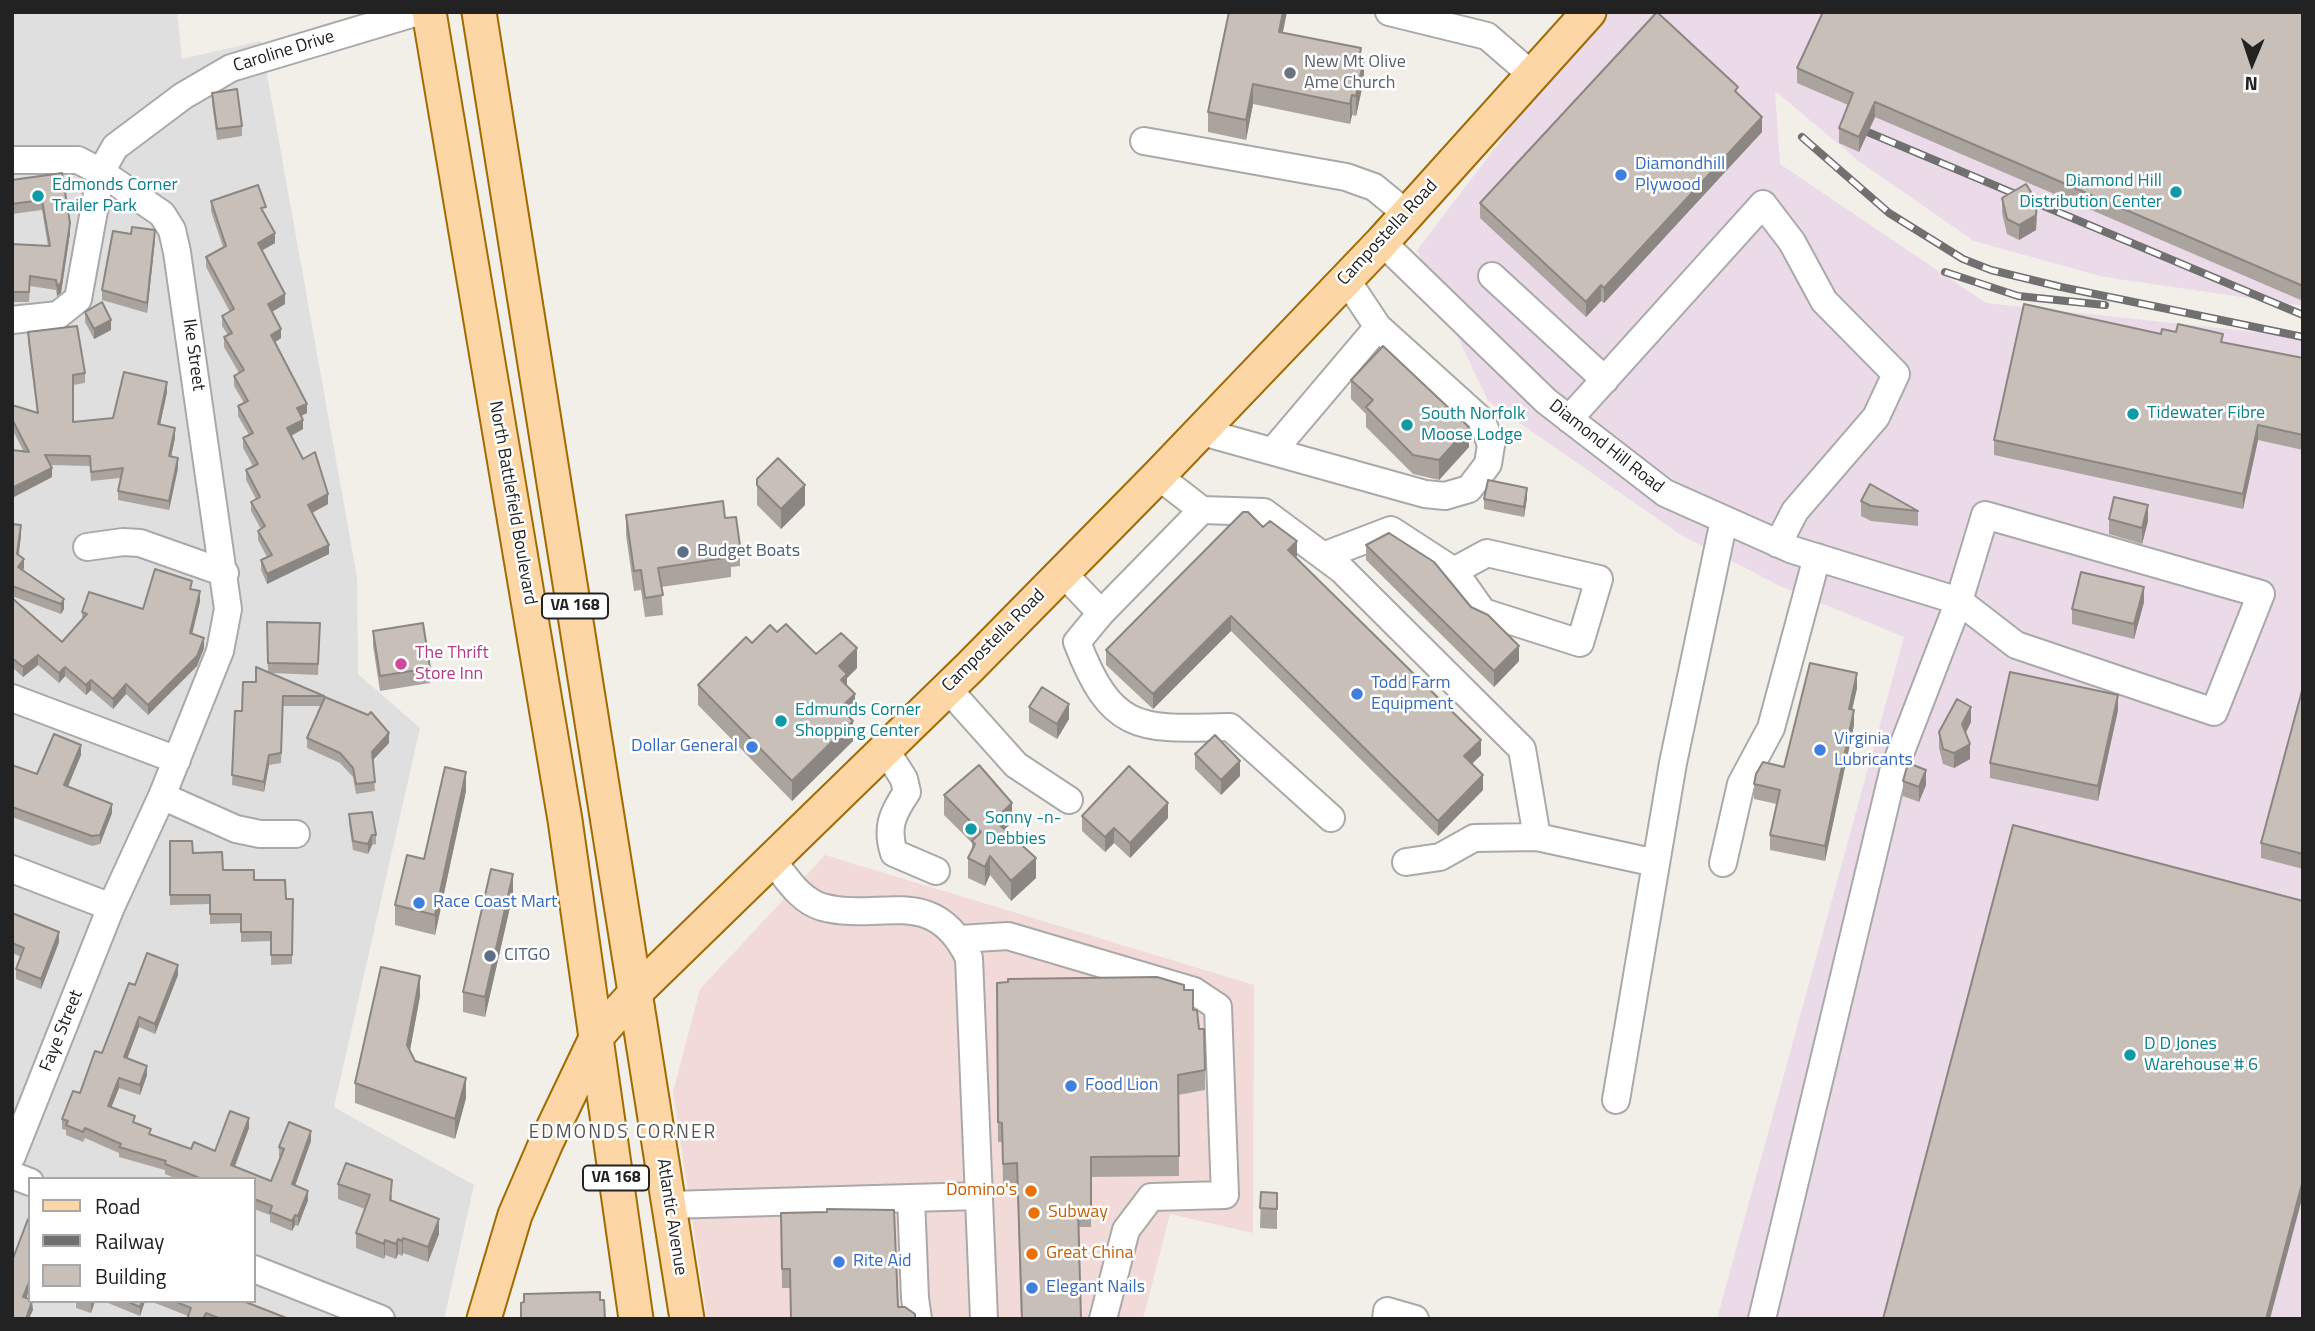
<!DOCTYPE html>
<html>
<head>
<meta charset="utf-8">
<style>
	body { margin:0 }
	#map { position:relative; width:2315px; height:1331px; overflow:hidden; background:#f2efe9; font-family:"Titillium Web",sans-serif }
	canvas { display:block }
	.frame { position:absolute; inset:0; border:14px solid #222; pointer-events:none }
	.legend { position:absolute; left:28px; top:1177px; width:228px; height:126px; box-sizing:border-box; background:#fff; border:2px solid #a7a7a7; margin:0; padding:9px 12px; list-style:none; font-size:21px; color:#222 }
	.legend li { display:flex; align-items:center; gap:14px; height:35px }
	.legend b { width:35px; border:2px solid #a7a7a7 }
	.north { position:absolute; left:2217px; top:28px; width:70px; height:70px; -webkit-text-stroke:5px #fff; paint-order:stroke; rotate:182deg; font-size:19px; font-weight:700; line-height:28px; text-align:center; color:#222 }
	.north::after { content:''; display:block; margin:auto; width:24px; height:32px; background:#222; clip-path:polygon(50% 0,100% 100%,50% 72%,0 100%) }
</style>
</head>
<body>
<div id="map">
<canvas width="2315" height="1331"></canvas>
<div class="frame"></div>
<ul class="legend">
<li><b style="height:9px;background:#fcd6a4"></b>Road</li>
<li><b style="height:9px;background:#707070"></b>Railway</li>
<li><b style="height:19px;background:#c7bfb8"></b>Building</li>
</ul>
<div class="north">N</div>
</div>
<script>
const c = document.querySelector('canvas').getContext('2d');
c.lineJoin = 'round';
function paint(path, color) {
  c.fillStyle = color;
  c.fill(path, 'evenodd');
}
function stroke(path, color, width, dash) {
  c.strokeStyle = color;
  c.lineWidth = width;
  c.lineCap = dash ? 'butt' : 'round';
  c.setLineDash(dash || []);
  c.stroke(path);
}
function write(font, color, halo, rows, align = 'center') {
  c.font = font + ' "Titillium Web",sans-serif';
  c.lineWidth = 5;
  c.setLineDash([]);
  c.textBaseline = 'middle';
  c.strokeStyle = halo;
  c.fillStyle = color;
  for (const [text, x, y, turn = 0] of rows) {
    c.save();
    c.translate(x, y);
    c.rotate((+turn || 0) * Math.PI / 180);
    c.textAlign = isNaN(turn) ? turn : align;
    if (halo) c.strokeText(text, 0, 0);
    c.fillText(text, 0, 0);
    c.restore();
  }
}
paint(new Path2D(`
	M12,12H177L182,59L261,41L357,577L358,674L420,728L334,1107L474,1185L444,1319H12ZM30,1179H254V1301H30Z`), '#e0dfdf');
paint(new Path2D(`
	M825,855L1254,985L1253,1233L1170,1214L1143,1319H707L673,1092L700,989Z`), '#f2dad9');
paint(new Path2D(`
	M1599,12H2303V306L2104,277L1974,241L1860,162L1775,91L1780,164L1986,303L2303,337V1305L2299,1319H1717L1904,637L1782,587L1681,535L1488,401L1417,250Z`), '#ebdbe8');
const minor = new Path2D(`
	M1389,12L1487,36L1532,75
	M1144,141L1346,177L1374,187L1407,214
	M12,160H78L101,172L162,214L172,230L177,252L228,609L220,651L162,796L111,907L12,1156
	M1382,242L1546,401L1665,493L1793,550L1959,601L2016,645L2214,712L2261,594L1985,515L1959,601L1893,772L1762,1319
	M1492,276L1605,380
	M12,320L58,315L78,299L101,172L115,147L183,96L231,68L418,12
	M1569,419L1763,204L1792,242L1824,301L1896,374L1876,417L1795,511L1778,544
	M1199,431L1425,494L1445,496L1469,489L1488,464L1491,445L1482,421L1378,327L1346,279
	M1273,451L1378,327
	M1158,476L1202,510L1264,512L1342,570L1522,749L1537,837
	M87,547L123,542L140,543L225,573
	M1323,556L1391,530L1454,571L1483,612L1580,643L1599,579L1487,553L1454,571
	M1062,572L1101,613L1077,642C1112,734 1141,729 1230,727L1331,818
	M1101,613L1202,510
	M948,689L1016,765L1069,800
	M12,698L177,760
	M885,749L904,779L907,792C892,814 886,828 894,853L936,871
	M162,796L236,829L260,834H296
	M772,860C786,877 799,900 822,907C880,923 933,883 969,958L984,1319
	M1406,862L1440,857L1474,838L1537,837L1656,863
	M1723,863L1741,784L1771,728L1817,557
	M12,869L111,907
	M960,939L1008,936L1194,991L1218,1007L1225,1195L1151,1197L1126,1230L1103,1319
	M1616,1100L1673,763L1724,520
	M12,1175L30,1182
	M911,1198L915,1298L918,1319
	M669,1205L979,1196
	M254,1269L381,1319
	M1386,1319L1387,1311L1415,1319`);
const major = new Path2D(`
	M429,12L565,820L636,1319
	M479,12L687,1319
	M484,1319L515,1215L546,1143L597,1036L637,991L970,667L1158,476L1382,242L1589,12`);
stroke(minor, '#a9a9a9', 30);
stroke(major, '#a06b00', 37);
stroke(minor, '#fff', 26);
stroke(major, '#fcd6a4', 33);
const rail = new Path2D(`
	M1851,125L2303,315
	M1802,137L1889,213L1963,259L1991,270L2061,287L2303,337
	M1945,272L2018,296L2105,305`);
stroke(rail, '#707070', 8);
stroke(rail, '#fff', 5, [16]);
paint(new Path2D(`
	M2303,12V301L1875,117L1859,152L1839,143V128L1848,105L1797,83V68Z
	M1283,33L1361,58L1364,79L1356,116L1352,115L1350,124L1253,104L1246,140L1208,132V112Z
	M212,93L242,126V136L217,140L212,103Z
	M1738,94L1762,132L1604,303L1601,301L1586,317L1480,218V203Z
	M62,173L70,233L61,293L57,296L56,290L30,286L29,302H12V244L48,246L42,210L12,214V180Z
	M2002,198L2037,217L2036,230L2019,240L2007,234L2002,213Z
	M211,201L266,216L275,243L262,250L285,304L272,312L281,338L275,342L307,413L301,416L303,429L291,436L328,504L312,513L329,554L267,584L261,570V560L267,557L258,540V531L261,529L251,511V502L256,499L246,480V470L253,466L243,448V438L249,435L238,416V406L244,403L234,386V376L239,373L224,347V337L228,335L222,326V316L230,312L206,267V257L223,247L211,211Z
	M155,240L147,313L102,300V290Z
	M85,312L111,330L94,339L85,322Z
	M28,332L85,373V383L73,385V422L113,418L167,392L160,425L175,438L171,457L178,468L169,510L118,500V491L121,478L91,481L90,466L51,465L52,477L12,498V450L24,452L12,429V405L37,413L28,342Z
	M2161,334L2223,342L2303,358V450L2258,440L2243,509L1994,455V440Z
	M1351,380L1469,447L1439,480L1413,474L1366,427V414L1351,399Z
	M757,479L805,505L781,529L757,505Z
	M1527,498L1524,517L1484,509V499Z
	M1861,501L1918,511V526L1871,521L1861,516Z
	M626,515L725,518L740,546V566L731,567V577L661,587L663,615L645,617L641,590L634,591L626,535Z
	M2109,519L2148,521L2142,544L2109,534Z
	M12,524L21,535L19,555L24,568L22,570L64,599V609L61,614L12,596Z
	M1263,527L1297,556L1296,557L1481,755L1472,764L1483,790L1438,836L1231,631L1153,709L1106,665V650Z
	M1366,545L1471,607L1519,661L1494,687L1366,560Z
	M192,590L200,601L192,634L204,648L197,666L148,715L126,694L113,709L91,690L86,695L65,676L59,683L38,665L23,677L12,667V598L62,642L82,621V612L143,609Z
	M2144,602L2134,639L2072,624V609Z
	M267,622L320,623L318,675L271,673L324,696V698L389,743L373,760L375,791L356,794L353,777L340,763L307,748V738L321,706H283L281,763L269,765L264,792L232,785L235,711H242L256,682L268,672Z
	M373,631L430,668V683L380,691L373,646Z
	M777,632L816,654L857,668L847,678V686L855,713L850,718L853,741L792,801L698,705V685L752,643Z
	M2303,687V869L2261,858V843Z
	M1857,688L1852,709L1854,725L1825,861L1770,850V835L1777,804L1754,799V784L1784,767Z
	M1029,707L1069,719L1057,739L1029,722Z
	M2118,710L2098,801L1990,778V763Z
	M1971,722L1966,733L1970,759L1954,768L1943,764L1939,748V732Z
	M1195,754L1240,776L1221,795L1195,769Z
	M81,755L68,787L112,813L100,844L92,846L12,817V765L37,774Z
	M1903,781L1926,785L1919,802L1903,796Z
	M466,791L435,935L395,925V905Z
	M944,795L1012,822L1005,829L1036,878L1011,901L990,875L985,886L968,878V858L972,850V843L944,815Z
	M349,814L376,835V844L372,845L368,854L353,850L349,824Z
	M1082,816L1168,818L1130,858L1114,843L1105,852L1082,831Z
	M170,841L223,870L254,880L286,899H293L292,964L271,965V941L241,942V923L210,924V904L170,905Z
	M513,894L485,1017L463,1012V992Z
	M12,913L59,942L41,989L16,979V969L21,957L12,953Z
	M178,975L155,1034L139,1027L127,1059L147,1075L140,1095L119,1088L111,1107L151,1135L191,1149L215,1151L249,1128L235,1167L271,1181L281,1157H279V1147L311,1141L295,1186L308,1200L298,1226L295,1225L292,1231L270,1222V1215L254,1209V1179H177L165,1174V1170L119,1157V1153L85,1138L83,1142L66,1135V1130L62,1129V1119L80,1093L102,1053L135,985Z
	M997,983L1184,990L1193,1010L1199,1029L1205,1070V1090L1178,1095L1179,1176L1091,1177V1227H1079L1081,1319H1021L1017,1183L1003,1184L1002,1142H998Z
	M420,996L410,1051L415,1061L466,1098L455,1139L355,1103V1083Z
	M338,1184L392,1195V1201L439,1234L428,1262L403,1253L402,1256L398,1254L396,1259L385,1255L384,1259L356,1248V1233L365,1209L338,1199Z
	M1261,1192L1277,1193V1229L1260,1228Z
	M781,1213L898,1307L790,1288H782Z
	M76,1301H95L91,1313L76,1308Z
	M103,1301H145L140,1316Z
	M150,1301H243L289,1319H187L188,1316Z`), '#aba49e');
paint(new Path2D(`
	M1283,12H1287L1279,52V32Z
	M1364,59V79L1356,116V96Z
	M1253,84V104L1246,140V120Z
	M1352,95V115L1350,124V104Z
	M1875,102V117L1859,152V137Z
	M1762,117V132L1604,303V288Z
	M2037,202L2036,230L2019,240V225Z
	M70,223V233L61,293L57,296V286Z
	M155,230V240L147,313V303Z
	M275,233V243L258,253V243Z
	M1601,285V301L1586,317V302Z
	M285,294V304L268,314V304Z
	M111,320V330L94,339V329Z
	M281,329V338L271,345V335Z
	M167,382V392L158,434V424Z
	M307,404V413L297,418V408Z
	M303,420V429L287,438V428Z
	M2258,425V440L2243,509V494Z
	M1469,427V447L1439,480V460Z
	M175,428V438L169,466V456Z
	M178,458V468L169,510V501Z
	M52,468V477L12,498V488Z
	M805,485V505L781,529V509Z
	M1527,488V498L1524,517V507Z
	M328,494V504L308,515V505Z
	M2148,505V521L2142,544V528Z
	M21,525V535L17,564V554Z
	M1297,541V556L1288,565V550Z
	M329,545V554L267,584V574Z
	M24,559V568L18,577V567Z
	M2144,587V602L2134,639V624Z
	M200,591V601L190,643V633Z
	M64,599V609L61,614V604Z
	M1231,616V631L1153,709V694Z
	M204,638V648L197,666L148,715V705Z
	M1519,646V661L1494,687V671Z
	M857,648V668L847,678V694L841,700L839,666Z
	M38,655V665L23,677V667Z
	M65,667V676L59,683V673Z
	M1857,673V688L1849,724V709Z
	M91,680V690L86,695V685Z
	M126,684V694L113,709V699Z
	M855,694V713L840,728V708Z
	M2118,695V710L2098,801V786Z
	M1069,704V719L1057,739V724Z
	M1971,707V722L1962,739V724Z
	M1854,710V725L1825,861V846Z
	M853,721V741L792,801V781Z
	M389,733V743L372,761V752Z
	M1481,740V755L1464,771V756Z
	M1970,744V759L1954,768V753Z
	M81,745V755L64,795V785Z
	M269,755V765L264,792V782Z
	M1240,761V776L1221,795V780Z
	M1926,770V785L1919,802V787Z
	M466,772V791L435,935V915Z
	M1483,775V790L1438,836V821Z
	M1012,803V822L994,840V820Z
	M1168,803V818L1130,858V843Z
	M112,804V813L100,844V835Z
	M1114,828V843L1105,852V837Z
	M372,835V845L368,854V844Z
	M990,856V875L985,886V867Z
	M1036,858V878L1011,901V881Z
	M513,874V894L485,1017V997Z
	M59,932V942L41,989V979Z
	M178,965V975L155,1034V1024Z
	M420,976V996L407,1065V1045Z
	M139,1017V1027L124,1067V1057Z
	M147,1066V1075L140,1095V1085Z
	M119,1078V1088L108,1116V1106Z
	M466,1078V1098L455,1139V1119Z
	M249,1118V1128L231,1175V1165Z
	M311,1131V1141L292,1194V1184Z
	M2303,1180V1195L2270,1319H2266Z
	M308,1191V1200L298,1226V1216Z
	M295,1215V1225L292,1231V1221Z
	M439,1219V1234L428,1262V1247Z
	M403,1238V1253L402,1256V1241Z
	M398,1239V1254L396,1259V1244Z
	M385,1240V1255L384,1259V1244Z
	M30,1280V1289L23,1306V1297Z
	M32,1301L33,1310L29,1319H26Z
	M92,1301H95L91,1313V1304Z
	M142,1301H145L140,1316V1307Z`), '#8b8681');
const building = new Path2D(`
	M1229,12H1283L1279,32L1361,48L1359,58L1364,59L1356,96L1352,95L1350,104L1253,84L1246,120L1208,112Z
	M1657,12L1738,87L1735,91L1762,117L1604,288L1601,285L1586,302L1480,203Z
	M1823,12H2303V286L1875,102L1859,137L1839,128L1853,93L1797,68Z
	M237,89L242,126L217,129L212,93Z
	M62,173L70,223L61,283L57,286L56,280L30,276L29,292H12V244L50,246L42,200L12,204V180Z
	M2026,184L2037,202L2036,215L2019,225L2007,219L2002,198Z
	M258,185L266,207L261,208L275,233L258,243L285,294L268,304L281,329L271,335L307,404L297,408L303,420L287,428L303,459L315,452L328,494L308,505L329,545L267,574L261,560L272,555L258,531L265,526L251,502L260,497L246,470L258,464L243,438L253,433L238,406L248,401L234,376L244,370L224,337L232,333L222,316L234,309L206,257L226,246L211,201Z
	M132,227L155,230L147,303L102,290L113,231L131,234Z
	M102,302L111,320L94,329L85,312Z
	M2024,304L2161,334L2162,329L2176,332L2178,324L2223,334L2221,342L2303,358V435L2258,425L2243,494L1994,440Z
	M77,326L85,373L73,375V422L113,418L124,372L167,382L158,424L175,428L169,456L178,458L169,501L118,491L123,468L91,472L90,456L45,455L52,468L12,488V450L29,452L12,419V405L38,413L28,332Z
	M1383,346L1469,427L1439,460L1413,455L1366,407L1373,400L1351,380Z
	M778,458L805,485L781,509L757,485V479Z
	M1488,480L1527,488L1524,507L1484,499Z
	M1870,484L1918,511L1871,506L1861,501Z
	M2114,497L2148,505L2142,528L2109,519Z
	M723,501L725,518L736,517L740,546L730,547L731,557L658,568L663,595L645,598L641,570L634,571L626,515Z
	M1243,512H1248L1263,527L1270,521L1297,541L1288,550L1481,740L1464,756L1483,775L1438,821L1231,616L1153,694L1106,650Z
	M12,524L21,525L17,554L24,559L18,567L64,599L61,604L12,586Z
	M1389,533L1434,562L1471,607L1488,615L1519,646L1494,671L1366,545Z
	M155,569L192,581L190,589L200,591L190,633L204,638L197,656L148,705L126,684L113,699L91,680L86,685L65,667L59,673L38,655L23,667L12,658V598L62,642L87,614L82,612L89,592L143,609Z
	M2081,572L2144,587L2134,624L2072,609Z
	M267,622L320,623L318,664L268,663Z
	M423,623L430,668L380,676L373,631Z
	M786,624L816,654L841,633L857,648L839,666L847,674L841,680L855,694L840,708L853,721L792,781L698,685L746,637L752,643L770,625L777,632Z
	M1810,663L1857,673L1849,709L1854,710L1825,846L1770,835L1780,790L1754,784L1756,774L1763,762L1784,767Z
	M256,667L324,696H283L281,753L269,755L264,782L232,775L235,711H242L243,682H256Z
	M2010,672L2118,695L2098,786L1990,763Z
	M1042,687L1069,704L1057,724L1029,707Z
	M2303,687V854L2261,843Z
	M325,697L368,715L371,712L389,733L372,752L375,782L356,784L353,768L340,753L307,738Z
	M1957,699L1971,707L1962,724L1970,744L1954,753L1943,749L1939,732Z
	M54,734L81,745L64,785L112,804L100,835L92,836L12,807V765L37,774Z
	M1215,735L1240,761L1221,780L1195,754Z
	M1908,763L1926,770L1919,787L1903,781Z
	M979,765L1012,803L994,820L1036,858L1011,881L990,856L985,867L968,858L975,844L972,841L981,832L944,795Z
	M1129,766L1168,803L1130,843L1114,828L1105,837L1082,816Z
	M445,767L466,772L435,915L395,905L407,855L424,859Z
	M372,812L376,835H372L368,844L353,841L349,814Z
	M2013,825L2303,901V1180L2266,1319H1883Z
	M170,841H192L193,853L222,852L223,870H254V880H285L286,899H293L292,955H271V932H241V914H210V895H170Z
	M491,869L513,874L485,997L463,992Z
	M12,913L59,932L41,979L16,969L24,948L12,943Z
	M147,953L178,965L155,1024L139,1017L124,1057L147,1066L140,1085L119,1078L108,1106L135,1116L133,1122L151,1129L149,1134L191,1149L194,1142L215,1151L230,1111L249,1118L231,1165L271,1181L284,1149L279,1147L289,1122L311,1131L292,1184L308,1191L298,1216L295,1215L292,1221L270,1212L272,1206L254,1199V1179H202L165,1164L166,1161L119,1147L121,1144L85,1128L83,1132L66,1125L68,1121L62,1119L73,1091L80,1093L95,1051L102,1053L129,983L135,985Z
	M381,967L420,976L407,1045L415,1061L466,1078L455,1119L355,1083Z
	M1157,977L1184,985V990H1193V1010H1197L1199,1029H1204L1205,1070L1178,1075L1179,1156L1091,1157V1207H1078L1081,1319H1022L1017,1163L1003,1164L1002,1123L998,1122L997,983L1008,982V979Z
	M346,1163L392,1180L390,1200L439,1219L428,1247L403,1238L402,1241L398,1239L396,1244L385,1240L384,1244L356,1233L370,1195L338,1184Z
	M1261,1192L1277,1193V1209L1260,1208Z
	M827,1209L894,1210L898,1307H905L915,1314V1319H791L790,1269H782L781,1213L827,1212Z
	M28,1219L30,1220V1280L23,1297L30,1299V1301H32L26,1319H12V1261Z
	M600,1292V1300H604L605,1319H521V1303L524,1302V1294Z
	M126,1301H142L140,1307Z
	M174,1301H243L289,1319H221L206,1313L203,1319H187L191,1308Z`);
paint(building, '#c7bfb8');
stroke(building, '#8b8681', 2);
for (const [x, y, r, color] of [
	[1290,73,7,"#6b7280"],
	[1621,175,7,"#3f7fe0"],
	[2176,192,7,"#0f9aa8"],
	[38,196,7,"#0f9aa8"],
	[2133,414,7,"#0f9aa8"],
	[1407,425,7,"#0f9aa8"],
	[683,552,7,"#5c6f8a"],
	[401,664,7,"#d1479c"],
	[1357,694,7,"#3f7fe0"],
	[781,721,7,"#0f9aa8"],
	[752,747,7,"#3f7fe0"],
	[1820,750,7,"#3f7fe0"],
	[971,829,7,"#0f9aa8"],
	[419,903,7,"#3f7fe0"],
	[490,956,7,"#5c6f8a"],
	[2130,1055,7,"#0f9aa8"],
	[1071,1086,7,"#3f7fe0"],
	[1031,1191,7,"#e8710a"],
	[1034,1213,7,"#e8710a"],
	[1032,1254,7,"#e8710a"],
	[839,1262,7,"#3f7fe0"],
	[1032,1288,7,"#3f7fe0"]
]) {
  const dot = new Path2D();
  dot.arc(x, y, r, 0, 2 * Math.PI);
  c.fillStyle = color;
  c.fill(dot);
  stroke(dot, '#fff', 2.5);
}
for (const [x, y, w] of [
	[575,606,66],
	[616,1178,66]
]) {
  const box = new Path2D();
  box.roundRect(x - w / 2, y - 12.5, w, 25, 5);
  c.fillStyle = '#fff';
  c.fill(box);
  stroke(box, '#222', 2);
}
write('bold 16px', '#222', null, [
	["VA 168",575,606],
	["VA 168",616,1178]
]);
write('18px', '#222', '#fff', [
	["Caroline Drive",284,52,-17],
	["Campostella Road",1388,233,-47],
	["Ike Street",193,355,82],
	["Diamond Hill Road",1606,447,38],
	["North Battlefield Boulevard",512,503,80],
	["Campostella Road",994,641,-45],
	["Faye Street",62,1031,-68],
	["Atlantic Avenue",671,1217,81]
]);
write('18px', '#5b616d', '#fff', [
	["New Mt Olive",1304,63],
	["Ame Church",1304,84]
], 'left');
write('18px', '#366cbe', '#fff', [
	["Diamondhill",1635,165],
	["Plywood",1635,186],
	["Todd Farm",1371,684],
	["Equipment",1371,705],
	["Virginia",1834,740],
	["Lubricants",1834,761],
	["Dollar General",738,747,"right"],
	["Race Coast Mart",433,903],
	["Food Lion",1085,1086],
	["Rite Aid",853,1262],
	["Elegant Nails",1046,1288]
], 'left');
write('18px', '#0d838f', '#fff', [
	["Diamond Hill",2162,182,"right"],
	["Distribution Center",2162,203,"right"],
	["Edmonds Corner",52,186],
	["Trailer Park",52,207],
	["Tidewater Fibre",2147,414],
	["South Norfolk",1421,415],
	["Moose Lodge",1421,436],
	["Edmunds Corner",795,711],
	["Shopping Center",795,732],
	["Sonny -n-",985,819],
	["Debbies",985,840],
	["D D Jones",2144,1045],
	["Warehouse # 6",2144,1066]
], 'left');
write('18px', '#4e5e75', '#fff', [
	["Budget Boats",697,552],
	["CITGO",504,956]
], 'left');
write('18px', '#b23c85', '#fff', [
	["The Thrift",415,654],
	["Store Inn",415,675]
], 'left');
write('18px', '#c56008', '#fff', [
	["Domino's",1017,1191,"right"],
	["Subway",1048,1213],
	["Great China",1046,1254]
], 'left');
c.letterSpacing = '2px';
write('19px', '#555', '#fff', [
	["EDMONDS CORNER",623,1133]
]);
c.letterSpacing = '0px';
</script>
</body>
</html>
